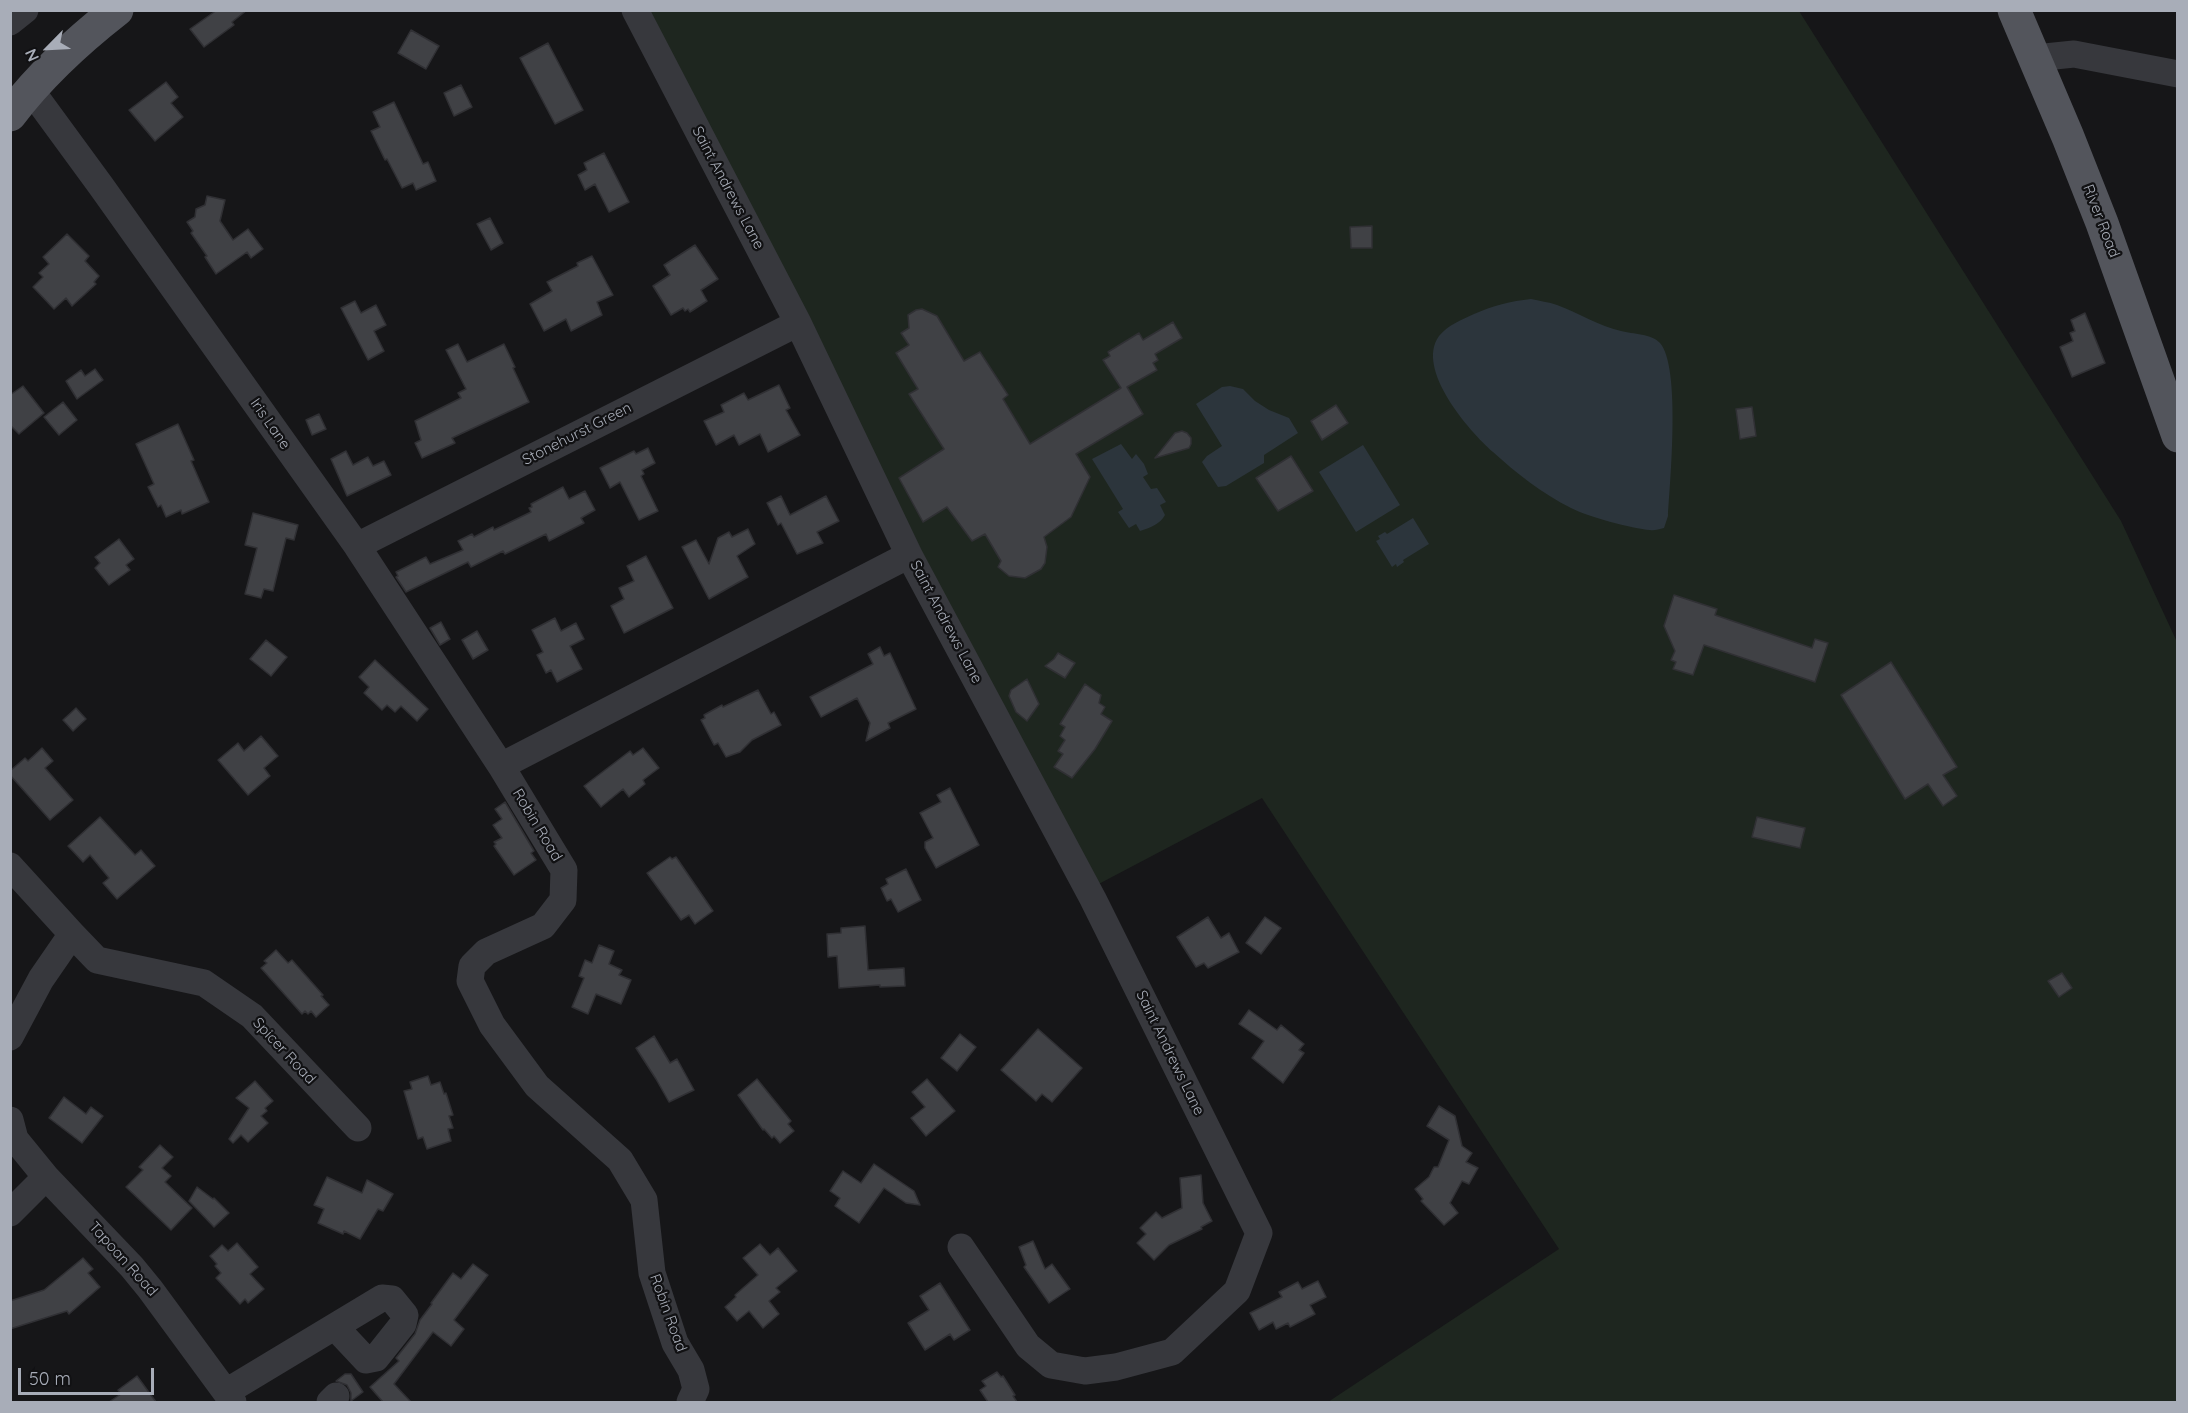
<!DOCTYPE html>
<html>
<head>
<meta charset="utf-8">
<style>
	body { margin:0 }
	#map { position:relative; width:2188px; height:1413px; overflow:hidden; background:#161618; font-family:Quicksand,sans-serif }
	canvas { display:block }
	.frame { position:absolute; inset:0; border:12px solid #a8adb8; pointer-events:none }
	.north { position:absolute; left:18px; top:18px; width:60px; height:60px; -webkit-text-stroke:4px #111113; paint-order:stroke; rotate:246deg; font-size:16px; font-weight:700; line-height:24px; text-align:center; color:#a8adb8 }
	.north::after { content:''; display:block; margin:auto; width:21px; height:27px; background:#a8adb8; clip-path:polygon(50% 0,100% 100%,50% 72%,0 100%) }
	.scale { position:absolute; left:18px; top:1368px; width:136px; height:27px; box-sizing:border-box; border:3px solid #a8adb8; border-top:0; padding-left:8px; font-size:18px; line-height:21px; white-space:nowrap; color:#a8adb8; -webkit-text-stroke:4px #111113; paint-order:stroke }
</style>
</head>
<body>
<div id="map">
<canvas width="2188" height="1413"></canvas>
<div class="frame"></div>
<div class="north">N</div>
<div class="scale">50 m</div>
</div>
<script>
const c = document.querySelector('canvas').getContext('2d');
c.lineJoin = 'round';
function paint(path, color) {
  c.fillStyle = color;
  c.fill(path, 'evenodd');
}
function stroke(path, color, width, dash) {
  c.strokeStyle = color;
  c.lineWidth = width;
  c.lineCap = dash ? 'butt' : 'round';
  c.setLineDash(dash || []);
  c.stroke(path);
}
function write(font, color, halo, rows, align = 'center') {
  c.font = font + ' Quicksand,sans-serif';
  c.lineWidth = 4.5;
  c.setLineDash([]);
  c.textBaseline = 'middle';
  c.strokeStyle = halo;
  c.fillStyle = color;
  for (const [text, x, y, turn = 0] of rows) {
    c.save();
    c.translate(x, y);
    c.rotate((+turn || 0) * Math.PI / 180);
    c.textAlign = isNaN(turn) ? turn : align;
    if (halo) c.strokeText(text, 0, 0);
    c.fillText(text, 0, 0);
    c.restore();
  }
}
paint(new Path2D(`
	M646,11H1799L2121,521L2177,642V1402H1328L1559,1249L1262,798L1093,887Z`), '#1e261f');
paint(new Path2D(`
	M1531,299C1539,301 1549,302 1557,305C1579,313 1599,326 1621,331C1633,334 1652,334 1660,343C1681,367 1670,482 1668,516L1664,528C1659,529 1654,531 1650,530C1633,529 1586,516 1571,508C1543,494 1516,473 1493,452C1469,431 1415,369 1439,336C1448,325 1461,320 1474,314C1492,306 1511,301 1531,299Z
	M1230,386L1243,389L1255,401L1269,410L1289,418L1298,433L1264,455V463L1226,486L1218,487L1202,462L1207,456L1222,446L1196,404L1222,387Z
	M1121,444L1132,459L1136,454L1144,464L1148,474L1143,477L1151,489L1157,488L1166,502L1160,505L1165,515C1160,524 1150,528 1140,531L1136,524L1129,528L1118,512L1123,509L1092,459Z
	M1363,445L1400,505L1356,532L1319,472Z
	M1413,518L1429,544L1403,560L1404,562L1397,567L1396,564L1392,567L1376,541L1380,539L1378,536L1385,532L1387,534Z`), '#2c353c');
const building = new Path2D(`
	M217,10H247L232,22L234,25L204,47L190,29Z
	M411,30L439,46L426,69L398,53Z
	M548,43L583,110L555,124L520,58Z
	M166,82L178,97L171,103L183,117L155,141L129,110Z
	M461,85L472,107L454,116L444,93Z
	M394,102L423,164L428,162L436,181L416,190L413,183L402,188L387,159L385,160L371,131L380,127L373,112Z
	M604,153L629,202L609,212L595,184L585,190L578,175L587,170L584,163Z
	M207,196L225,200L220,221L233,240L248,229L263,249L251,258L247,252L216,274L205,257L207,256L191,233L193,231L187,222L195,217L196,209L205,205Z
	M490,218L503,243L491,250L477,224Z
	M1372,226V248H1351L1350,227Z
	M67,234L89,256L85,261L99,276L94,282L96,284L72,306L66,298L54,309L33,287L43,277L39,273L49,264L43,257Z
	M695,245L718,279L701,290L707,301L690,312L688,309L685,311L683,308L671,315L653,286L670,275L664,265Z
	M592,256L613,295L597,302L602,315L571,331L566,319L544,331L530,304L552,291L547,282L578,266L577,263Z
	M355,301L361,313L376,305L386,325L374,331L384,351L368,360L341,308Z
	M922,309L937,316L964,361L980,352L1008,395L1003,399L1030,444L1121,388L1103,360L1110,356L1108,352L1139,333L1143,340L1173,322L1182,338L1155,354L1158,360L1153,363L1157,370L1127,387L1143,414L1076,454L1090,477L1071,517L1044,537L1047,547L1045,563L1041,569L1025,578L1009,576L998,567L1001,561L985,534L972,541L947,507L923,522L899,478L944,449L909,394L918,389L896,353L909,345L901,333L909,328L908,315L916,310Z
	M2085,313L2105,363L2072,377L2060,347L2073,341L2070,333L2075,331L2071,320Z
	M458,344L467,362L504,344L515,367L513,368L529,402L452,438L455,443L422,458L415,443L421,440L415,421L461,398L458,393L466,389L446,350Z
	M95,369L103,380L77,399L66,381L81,370L85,376Z
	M779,385L790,408L786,410L800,435L768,452L760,434L739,445L734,435L716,445L704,421L724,412L721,405L744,393L748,400Z
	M23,386L44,413L19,434L10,425V395Z
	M63,402L77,420L59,435L44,417Z
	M1336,405L1348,423L1322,440L1311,421Z
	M1752,407L1756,436L1740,439L1736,409Z
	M319,414L326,429L312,435L306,420Z
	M178,424L194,460L191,461L209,502L182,514L181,510L166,517L161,505L158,507L148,487L154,484L136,444Z
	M1182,431L1187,433L1191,438V444L1189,448L1155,458L1175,433Z
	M648,448L655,463L642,470L644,474L641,476L658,511L639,520L620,482L610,488L600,468L634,451L636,454Z
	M346,451L353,465L368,457L373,466L384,461L391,475L347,496L331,459Z
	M1291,456L1313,491L1278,511L1256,478Z
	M563,487L569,499L585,491L595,510L581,518L584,523L549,541L546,534L505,554L503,551L471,567L468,562L406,592L396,577L398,576L396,572L426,557L430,564L463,550L458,541L472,534L474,537L493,527L494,530L531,512L529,508L532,507L531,504Z
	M781,496L790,515L826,496L839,521L817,532L823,543L797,554L781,523L778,525L767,503Z
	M253,513L298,525L294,540L286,538L273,591L264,589L261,598L245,594L257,548L245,545Z
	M748,529L755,544L737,556L748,577L709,599L682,547L696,540L709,564L718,538L729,532L732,537Z
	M119,539L134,559L126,565L130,570L109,585L95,568L100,563L95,557Z
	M646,556L673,608L624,633L611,606L624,599L619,588L634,581L627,566Z
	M1674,595L1717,609L1715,615L1812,648L1815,639L1828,643L1815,682L1704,645L1693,675L1673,669L1676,662L1671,660L1675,651L1664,626Z
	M555,618L561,631L576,623L584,639L570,646L582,669L557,682L551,670L546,673L537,655L543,652L532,630Z
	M441,622L450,639L440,645L430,628Z
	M477,631L488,650L473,659L462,640Z
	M266,640L287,657L271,676L250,659Z
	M880,647L884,656L890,653L916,709L888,723L890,728L866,741L870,723L857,698L821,717L810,697L873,664L868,654Z
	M1058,653L1075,663L1065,678L1045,666L1054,659Z
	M375,660L428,709L417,721L401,706L395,712L387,705L382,710L364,693L369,687L359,677Z
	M1891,662L1957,767L1943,775L1957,796L1943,806L1928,784L1905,799L1841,695Z
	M1027,679L1039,704L1027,721L1016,712L1009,696L1011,690Z
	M1085,684L1101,695L1099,703L1105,707L1101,714L1112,721L1095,749L1072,778L1054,767L1063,754L1058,751L1065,740L1060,736L1065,727L1060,724Z
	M758,690L771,714L774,712L781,725L752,740L740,752L726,757L718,743L714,745L701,720L705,718L704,715L722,705L723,707Z
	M76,708L86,719L73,731L63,720Z
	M261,736L278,756L264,768L270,776L248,795L218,760L238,743L244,751Z
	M42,748L53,761L45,768L73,800L50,820L10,775V771L25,758L28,761Z
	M643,748L659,768L643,780L645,784L629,797L623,789L601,807L584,786L630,751L633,755Z
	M950,788L979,845L936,868L925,848V842L933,838L920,813L941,802L937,795Z
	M505,802L534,851L531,853L536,860L514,875L494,846L496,844L494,842L502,838L493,825L502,819L495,809Z
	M100,817L135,855L141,850L155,866L117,899L103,883L109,878L90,855L83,862L68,846Z
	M1757,817L1805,828L1800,848L1752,837Z
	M670,857L672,859L676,857L713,911L695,924L689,915L681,920L647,873Z
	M906,869L921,900L898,912L891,899L887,901L881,888L888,884L886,879Z
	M1208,917L1221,938L1229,933L1239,952L1208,968L1204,963L1196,967L1177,937Z
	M1265,917L1281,928L1261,954L1246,943Z
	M865,926L868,970L904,968L905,986L880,987V985L839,988L837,956L828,957L827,934L841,933V928Z
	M599,945L614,951L609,964L622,970L619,975L631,980L621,1004L596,994L588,1014L572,1007L584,978L579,976L585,960L592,963Z
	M276,950L288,963L292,960L323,995L321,996L329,1005L316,1017L311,1011L308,1014L305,1011L302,1014L261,968L267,963L264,961Z
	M2062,973L2072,988L2059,997L2048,981Z
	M1249,1010L1277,1030L1281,1025L1304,1044L1299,1050L1304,1053L1283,1083L1252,1058L1264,1041L1239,1024Z
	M1038,1029L1082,1068L1052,1102L1042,1094L1036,1101L1001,1070Z
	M960,1034L976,1047L957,1071L941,1058Z
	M654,1036L670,1063L677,1059L694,1090L669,1102L656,1079L636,1048Z
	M428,1076L431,1085L440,1082L444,1094L446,1093L453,1115L449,1116L453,1128L448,1129L451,1141L427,1149L423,1137L418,1139L404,1091L412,1089L410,1082Z
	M757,1079L791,1121L788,1124L794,1131L780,1143L774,1136L772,1138L764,1129L763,1130L738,1095Z
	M927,1079L955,1111L926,1136L911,1118L925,1107L912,1092Z
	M255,1081L273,1101L265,1108L267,1111L261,1116L268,1123L248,1142L241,1135L233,1143L229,1139L249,1108L236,1098Z
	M64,1097L86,1114L91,1107L103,1116L82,1143L49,1118Z
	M1439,1106L1455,1116L1462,1146L1472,1153L1466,1162L1478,1168L1469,1184L1462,1181L1450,1203L1458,1213L1444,1225L1421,1201L1423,1199L1415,1189L1429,1177L1434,1167H1438L1449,1140L1427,1126Z
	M160,1145L173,1157L162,1168L171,1176L165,1182L192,1208L171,1230L126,1187L143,1170L139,1167Z
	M874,1164L914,1191L920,1205L906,1203L884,1188L859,1223L835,1206L840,1198L830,1191L843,1171L861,1183Z
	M1201,1175L1203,1203L1212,1221L1201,1227L1202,1229L1169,1245L1154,1260L1137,1243L1146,1234L1140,1228L1156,1212L1162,1218L1182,1208L1180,1178Z
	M327,1177L362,1193L367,1180L393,1194L383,1211L378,1209L360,1239L344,1231L343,1234L318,1223L324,1209L314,1205Z
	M197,1187L213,1199L214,1198L229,1213L214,1227L189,1201Z
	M1033,1241L1045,1269L1052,1264L1070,1289L1049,1303L1024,1267L1026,1265L1019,1247Z
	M237,1243L258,1267L250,1274L264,1289L248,1303L245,1299L240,1304L216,1278L221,1273L215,1266L217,1264L210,1256L222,1245L228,1251Z
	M760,1244L770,1255L778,1248L797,1271L776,1288L780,1292L769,1301L779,1314L763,1328L749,1311L737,1321L725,1307L736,1297L735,1295L758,1275L743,1258Z
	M83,1258L93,1269L88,1273L100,1287L69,1314L67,1311L10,1329V1301L44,1290Z
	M473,1264L488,1275L454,1320L464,1329L451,1346L433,1332L394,1384L411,1402H383L370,1387L399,1361L396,1358L415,1334L420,1320L432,1304L431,1303L453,1273L461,1279Z
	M1318,1281L1326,1297L1310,1305L1315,1314L1290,1327L1288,1323L1276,1329L1273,1322L1259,1330L1250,1313L1282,1297L1279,1292L1298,1282L1302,1289Z
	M940,1283L970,1330L954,1340L950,1334L925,1350L908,1323L929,1310L920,1296Z
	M997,1372L1001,1377L1003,1376L1015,1395L1013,1396L1017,1402H988L980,1390L986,1386L982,1381Z
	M345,1374H351L363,1392L351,1401V1393L347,1385L336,1381Z
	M137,1376L156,1402H109L121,1394L118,1390Z`);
paint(building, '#404145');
stroke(building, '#303034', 1.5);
stroke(new Path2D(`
	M635,10L798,323L909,555L1093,899L1259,1233L1237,1291L1172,1352L1116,1367L1085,1371L1051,1365L1028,1346L961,1247
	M10,22L25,10
	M2035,58L2074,54L2178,74
	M30,89L101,186L357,546L501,766L564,870L563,900L543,926L486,952L472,966L470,981L492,1025L537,1086L620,1160L644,1200L652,1273L675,1343L691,1370L696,1389L690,1402
	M357,546L798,323
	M501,766L909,555
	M10,866L72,934L41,979L10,1037
	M72,934L97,960L204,983L252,1016L358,1128
	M10,1120L15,1139L46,1177L132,1267L150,1289L233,1402
	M10,1213L46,1177
	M226,1392L382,1298L392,1299L405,1315L403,1324L376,1358L366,1360L335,1327
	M330,1402L336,1396`), '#37383d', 27);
stroke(new Path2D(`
	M2014,10L2068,137L2102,223L2178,436
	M10,115C41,74 76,42 117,10`), '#53555c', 33);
write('15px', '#a8adb8', '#111113', [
	["Saint Andrews Lane",728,188,62],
	["River Road",2101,221,69],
	["Iris Lane",270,424,55],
	["Stonehurst Green",577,434,-27],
	["Saint Andrews Lane",946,622,62],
	["Robin Road",537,825,59],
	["Spicer Road",284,1051,47],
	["Saint Andrews Lane",1170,1053,64],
	["Tapoan Road",123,1259,48],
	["Robin Road",668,1313,70]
]);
</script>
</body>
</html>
